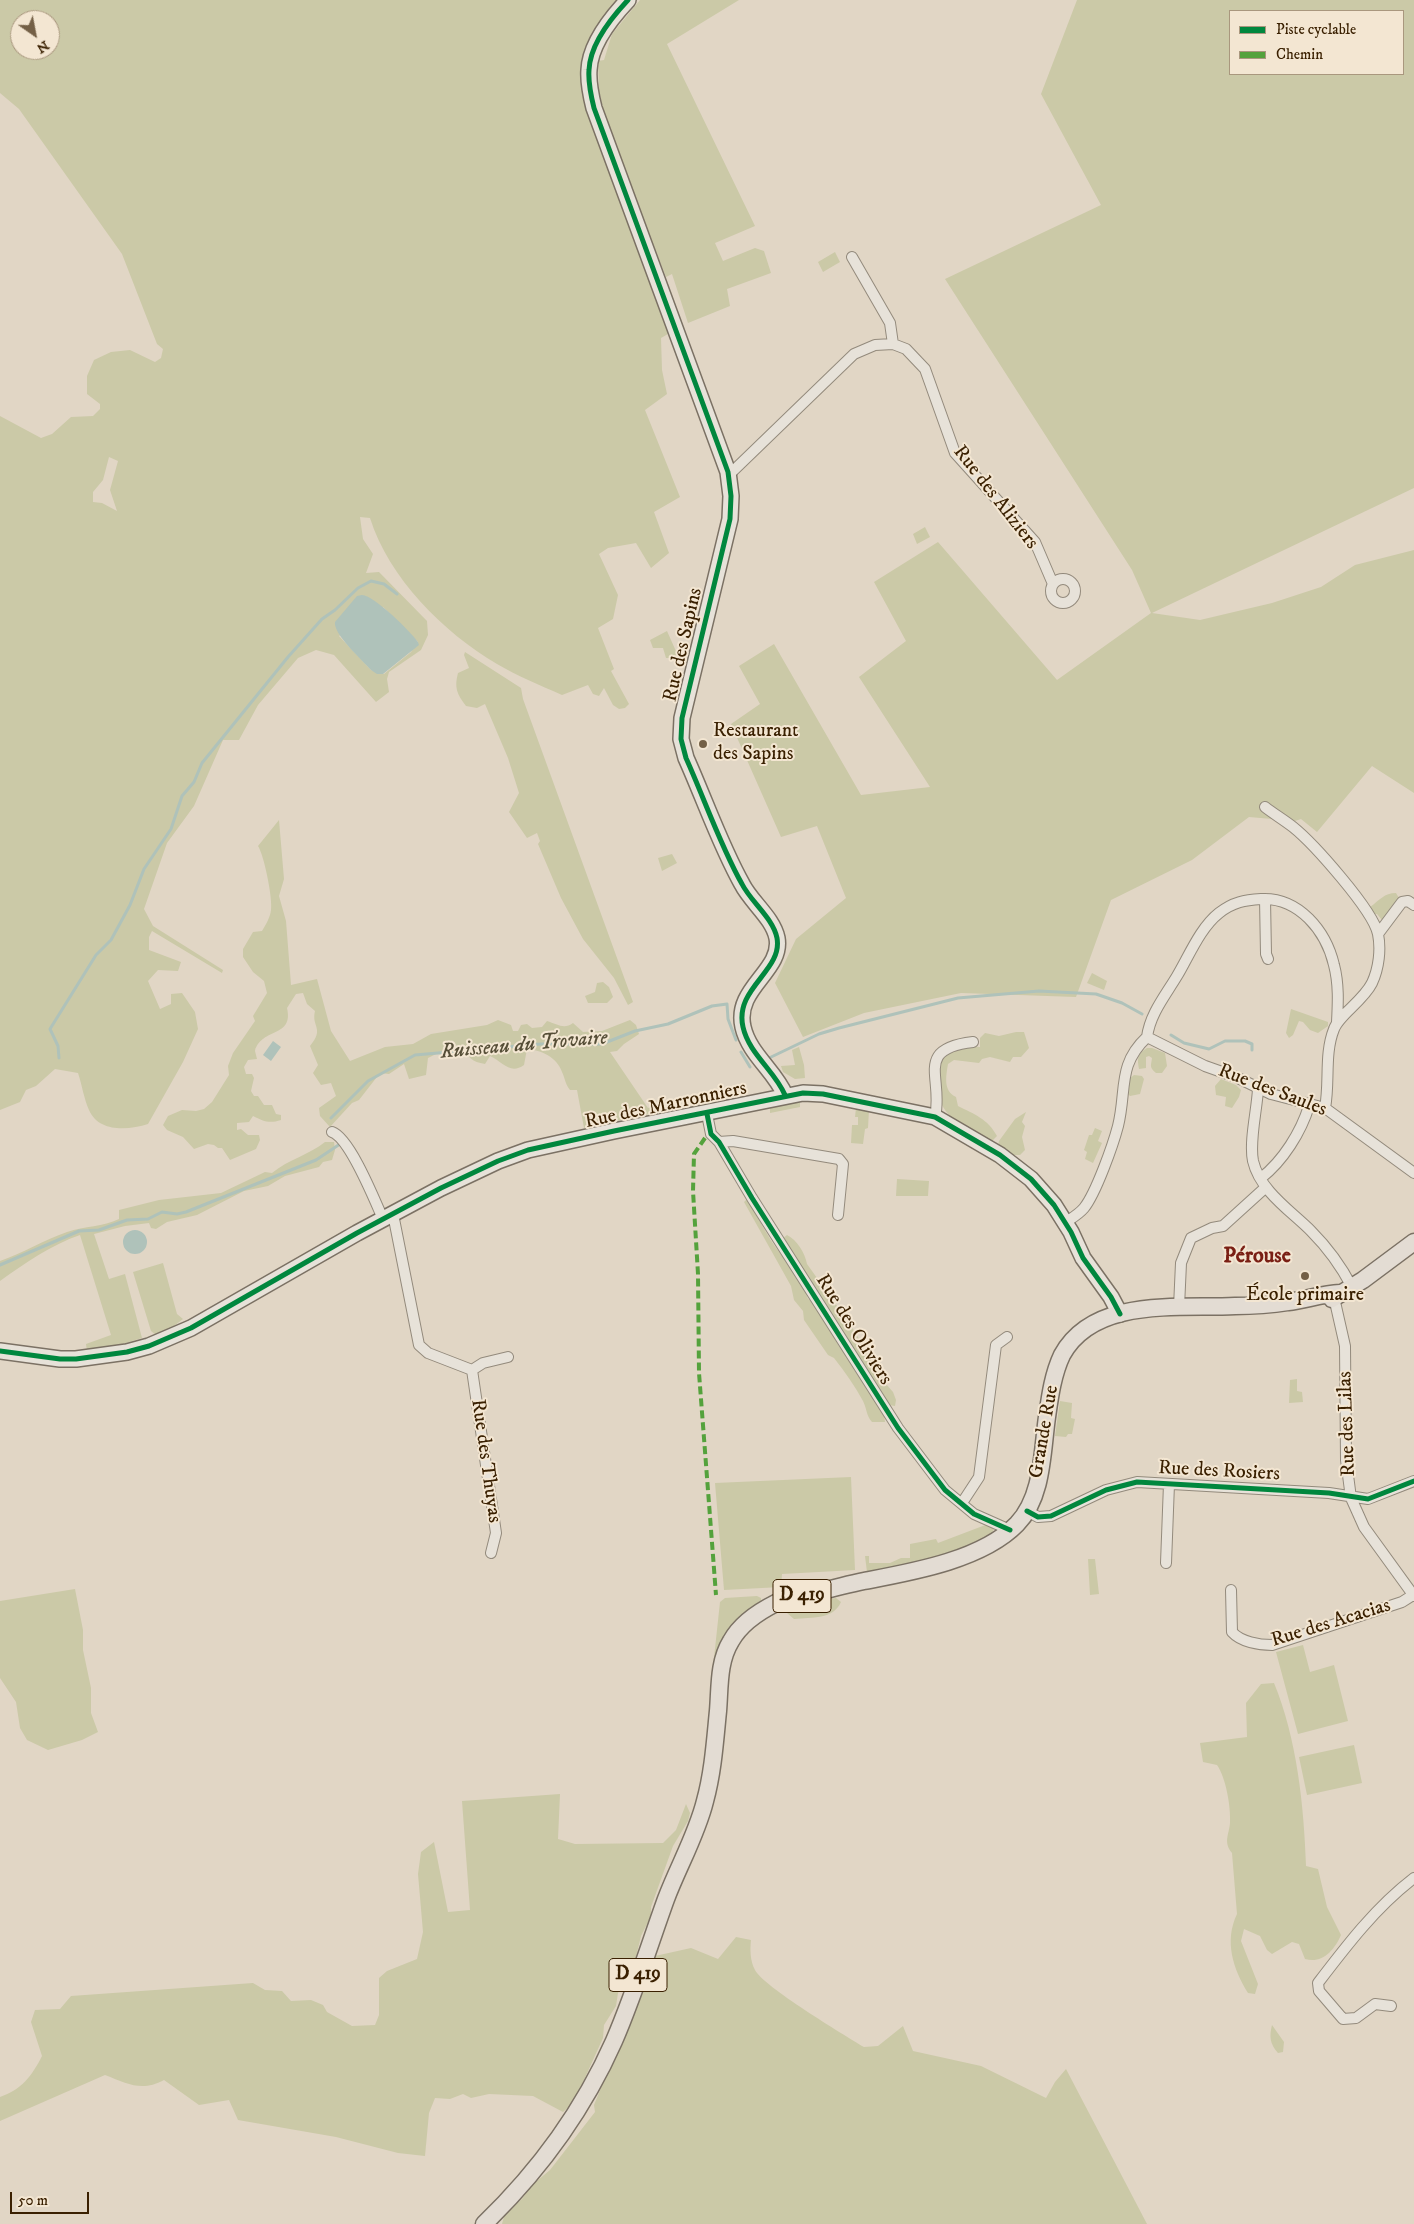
<!DOCTYPE html>
<html>
<head>
<meta charset="utf-8">
<style>
	body { margin:0 }
	#map { position:relative; width:1414px; height:2224px; overflow:hidden; background:#e1d6c5; font-family:"IM FELL DW Pica",serif }
	canvas { display:block }
	.legend { position:absolute; left:1229px; top:10px; width:175px; height:65px; box-sizing:border-box; background:#f3e6d2; border:1px solid #a9977e; margin:0; padding:6px 9px; list-style:none; font-size:15px; color:#3a2001 }
	.legend li { display:flex; align-items:center; gap:10px; height:25px }
	.legend b { width:25px; border:1px solid #a9977e }
	.north { position:absolute; left:10px; top:10px; width:50px; height:50px; box-sizing:border-box; background:#f3e6d2; border:1px solid #a9977e; border-radius:50%; rotate:147deg; font-size:14px; font-weight:700; line-height:20px; text-align:center; color:#3a2001 }
	.north::after { content:''; display:block; margin:auto; width:18px; height:22px; background:#746046; clip-path:polygon(50% 0,100% 100%,50% 72%,0 100%) }
	.scale { position:absolute; left:10px; top:2192px; width:79px; height:22px; box-sizing:border-box; border:2px solid #3a2001; border-top:0; padding-left:6px; font-size:15px; line-height:18px; white-space:nowrap; color:#3a2001; -webkit-text-stroke:4px #f3e6d2; paint-order:stroke }
</style>
</head>
<body>
<div id="map">
<canvas width="1414" height="2224"></canvas>
<ul class="legend">
<li><b style="height:6px;background:#00873e"></b>Piste cyclable</li>
<li><b style="height:6px;background:#54a23c"></b>Chemin</li>
</ul>
<div class="north">N</div>
<div class="scale">50 m</div>
</div>
<script>
const c = document.querySelector('canvas').getContext('2d');
c.lineJoin = 'round';
function paint(path, color) {
  c.fillStyle = color;
  c.fill(path, 'evenodd');
}
function stroke(path, color, width, dash) {
  c.strokeStyle = color;
  c.lineWidth = width;
  c.lineCap = dash ? 'butt' : 'round';
  c.setLineDash(dash || []);
  c.stroke(path);
}
function write(font, color, halo, rows, align = 'center') {
  c.font = font + ' "IM FELL DW Pica",serif';
  c.lineWidth = 4;
  c.setLineDash([]);
  c.textBaseline = 'middle';
  c.strokeStyle = halo;
  c.fillStyle = color;
  for (const [text, x, y, turn = 0] of rows) {
    c.save();
    c.translate(x, y);
    c.rotate((+turn || 0) * Math.PI / 180);
    c.textAlign = isNaN(turn) ? turn : align;
    if (halo) c.strokeText(text, 0, 0);
    c.fillText(text, 0, 0);
    c.restore();
  }
}
paint(new Path2D(`
	M0,0H618L606,13L587,56L613,176L636,244L651,278L668,334L661,338L662,370L667,394L645,410L680,497L654,512L669,553L651,568L636,543L608,548L599,554L618,595L613,619L598,628L614,669L611,671L629,704L625,708L619,709L613,705L604,688L599,696L593,694L588,685L562,695C540,685 517,676 497,664C443,632 389,578 370,518L360,517L363,539L373,554L366,573L379,572L427,621L428,635L421,650L389,672L387,679L389,692L376,702L334,655L316,650L298,658L258,705L239,740H223L194,806L167,843L144,909L153,926L223,970L222,973L152,931L149,937V950L181,962L178,971L158,970L148,981L160,1009L171,1004V994L182,993L195,1012L198,1029L183,1062L148,1124C129,1130 99,1133 89,1110C84,1099 82,1085 78,1073L55,1069L36,1086L26,1090L20,1102L0,1110V416L41,438L52,434L71,417L93,416L100,409V404L87,394V376L94,360L111,352L130,350L155,362L161,358L163,349L157,344L122,254L19,109L0,93ZM20,20H50V50H20ZM109,457L118,461L110,490L117,511L102,503L93,502V492L103,480ZM383,607L418,642L411,652L384,674L371,670L339,636Z
	M640,0H739L667,44L755,226L715,243L723,261L755,248L764,251L771,273L727,289L730,306L688,323L672,274L666,277L609,132L599,91L598,61L604,60L612,34Z
	M1077,0H1414V488L1152,613L1200,620L1272,603L1321,587L1355,565L1414,550V793L1372,766L1317,832L1301,819L1295,821L1249,817L1192,860L1111,900L1076,997L961,993L864,1013L803,1037L775,983L796,939L846,898L817,826L781,837L731,724L760,704L739,666L774,644L861,795L930,787L859,677L906,641L874,582L938,542L1057,680L1151,613L1132,570L945,279L1101,205L1041,94ZM1230,11H1403V74H1230Z
	M835,252L840,262L823,272L818,262Z
	M925,527L930,537L917,544L913,534Z
	M667,631L679,658H666L663,648H653L650,640Z
	M465,652L521,688L523,699L633,1002L628,1005L614,978L583,939L561,898L538,844L540,841L537,833L527,838L509,812L519,793L508,758L485,704L477,708L466,706C457,694 454,688 458,673L469,668L464,655Z
	M279,820L284,879L279,896L286,921L291,985L317,979L331,1031L350,1061L385,1047L413,1044L431,1034L487,1025L498,1020L511,1025L513,1031H518L521,1025L527,1024L532,1028L542,1027L547,1021C557,1024 564,1030 573,1023L583,1032L602,1031L630,1020L636,1025L639,1034L624,1044L617,1051L610,1052L648,1108L657,1104L663,1111L584,1128L577,1090H570C565,1084 565,1078 562,1072C557,1057 541,1050 527,1049L524,1065C510,1075 503,1062 490,1056L485,1064C472,1062 468,1057 462,1047H450L428,1058L426,1075L409,1079L404,1064L389,1074L380,1073L359,1100L352,1103L330,1127L320,1116L319,1108L336,1096L331,1083L321,1085L313,1073L318,1065L310,1046C325,1028 311,1027 315,1011L307,1004L303,993L296,994L287,1008C294,1038 262,1027 255,1051L257,1059L248,1060L244,1067L246,1074H252L254,1078L251,1091L254,1096H258L264,1105H272L276,1114L281,1115V1120C269,1124 263,1121 253,1116L249,1122L237,1123V1130L241,1129L248,1135H259L260,1140L256,1149L230,1160L222,1148H218L214,1145L208,1144L194,1149L183,1137L167,1130L163,1125L168,1116L182,1110L196,1111L204,1109L212,1102L229,1075L228,1066L233,1053L255,1021L253,1016L267,993L264,981L253,972L243,957V949L253,932L262,931C266,924 270,918 271,910C273,899 264,855 258,846Z
	M672,854L677,863L662,871L658,858Z
	M1396,893L1399,898L1386,918L1382,920L1377,914H1372L1370,907C1380,900 1384,893 1396,893Z
	M1092,973L1107,981L1104,990L1087,983Z
	M603,982L609,987L613,997L607,1003H588L585,996L595,992L597,983Z
	M1291,1009L1328,1022V1026L1318,1033L1310,1030L1303,1022L1299,1021L1293,1035L1289,1038L1286,1033Z
	M1016,1032H1024L1029,1048L1021,1057H1013L1010,1062L990,1057L982,1059L979,1063L954,1060L948,1064C946,1076 943,1091 956,1097L958,1106C974,1114 988,1119 997,1136L992,1141C975,1129 947,1123 940,1100C937,1090 939,1075 938,1064C952,1048 959,1046 980,1047V1038L985,1033L999,1036Z
	M799,1047L804,1065L805,1078L795,1079L783,1072L781,1066L795,1065L792,1050Z
	M1147,1048H1152L1165,1053L1167,1066L1162,1073H1156C1149,1067 1151,1066 1152,1058L1149,1056L1146,1057V1068L1139,1069C1137,1059 1137,1054 1147,1048Z
	M1134,1075L1142,1076L1144,1079L1140,1094L1130,1096L1127,1093L1129,1079Z
	M1221,1079L1236,1085L1241,1090L1239,1097L1232,1108L1225,1106L1226,1097L1216,1095L1215,1086Z
	M800,1102V1107L770,1113V1107Z
	M856,1108L869,1110L868,1128L865,1129L863,1144L851,1143L852,1125H858V1117H855Z
	M1026,1112L1022,1122L1025,1126L1022,1137L1025,1150L1020,1155H1011L998,1145L999,1141L1015,1119Z
	M1095,1128L1102,1131L1098,1141L1102,1143L1093,1163L1085,1159L1087,1152L1084,1150L1089,1135H1092Z
	M325,1142H334L335,1150L332,1160L323,1162L319,1167L285,1176L268,1186L244,1191L197,1215L167,1222L156,1229L151,1228L149,1223L125,1226L94,1234L109,1279L125,1274L142,1338L122,1344L87,1351L86,1344L111,1335L80,1235C51,1245 25,1263 0,1281V1261C23,1253 44,1240 67,1232C85,1226 103,1227 119,1219V1210L159,1200L221,1193L265,1172L272,1173C289,1159 309,1155 325,1142Z
	M897,1179L929,1181L928,1196H896Z
	M747,1199C758,1216 767,1237 780,1253C791,1268 803,1281 808,1299L814,1302L839,1346L850,1360L851,1365L884,1415L885,1422H872C866,1415 867,1409 863,1401C855,1386 845,1372 834,1358L828,1355L804,1320L803,1311L794,1300L791,1286L744,1202Z
	M787,1235C797,1240 805,1253 807,1264L850,1324L886,1384L893,1392L896,1400L895,1406L889,1405C882,1391 873,1382 864,1369C854,1356 858,1349 843,1337L782,1239Z
	M163,1263L177,1314L183,1319L170,1329L156,1335L151,1331L133,1272Z
	M1297,1379V1391L1302,1392L1303,1402L1289,1403L1290,1380Z
	M1060,1401L1072,1403L1071,1418L1075,1419L1072,1434H1068L1066,1437L1055,1436Z
	M851,1477L855,1570L782,1574L781,1587L724,1590L715,1483Z
	M988,1524L994,1527C994,1552 889,1568 867,1572L865,1556H869V1563H890L901,1558H910V1544L936,1539L938,1543Z
	M1088,1559H1095L1099,1594L1090,1595Z
	M75,1589L83,1630V1650L91,1688V1713L98,1732L82,1740L48,1750L27,1740L20,1728L16,1702L0,1678V1601Z
	M757,1596L761,1598V1601C732,1623 723,1632 713,1667L720,1602L725,1598Z
	M836,1598L841,1602C833,1620 812,1617 794,1619L787,1613L790,1606Z
	M1303,1645L1310,1672L1334,1665L1348,1721L1298,1734L1276,1652Z
	M1274,1683C1297,1739 1304,1806 1306,1866L1318,1869L1327,1907L1341,1935C1334,1951 1322,1964 1305,1959L1299,1944L1292,1942L1272,1954L1267,1950L1260,1936L1244,1929L1241,1941L1258,1984L1255,1994L1248,1993C1233,1969 1224,1941 1237,1914L1232,1853C1223,1842 1229,1835 1230,1823C1231,1807 1226,1778 1217,1765L1203,1762L1200,1743L1247,1737L1246,1703L1261,1684Z
	M1354,1745L1362,1783L1307,1795L1299,1757Z
	M560,1794L558,1839L575,1844L663,1843L676,1830L686,1804L690,1813L688,1821L673,1846L651,1907V1916L641,1936L636,1957L618,1993L616,2006L604,2025L603,2038L574,2102L563,2112L533,2096L489,2094L471,2098L463,2094L450,2099L435,2098L429,2113L425,2156L398,2153L336,2137L238,2120L229,2100L199,2105L164,2080C142,2092 128,2084 105,2075L0,2121V2097C21,2090 32,2076 42,2056L31,2022L35,2010L60,2009L71,1996L253,1983L265,1990L282,1991L291,2001L311,2000L323,2005L327,2012L352,2026L375,2025L379,2015V1978L387,1971L417,1959L423,1932L418,1874L421,1852L434,1842L448,1912L470,1910L462,1801Z
	M736,1937L751,1940C750,1949 750,1961 755,1970C764,1987 843,2034 864,2047L878,2046L903,2026L913,2051L981,2066L1046,2098L1055,2082L1066,2069L1147,2224H502L505,2213L522,2199L532,2185L550,2170L595,2112L594,2105L655,1956L691,1948L718,1959Z
	M1272,2025L1284,2042L1283,2052L1278,2053C1270,2044 1269,2037 1272,2025Z`), '#cbc9a7');
paint(new Path2D(`
	M362,595C375,596 410,631 418,642L419,645L383,674H377L371,670C362,660 333,634 335,622L357,596Z
	M273,1041L281,1047L271,1061L263,1055Z
	M123 1242a12 12 0 1 1 24 0a12 12 0 1 1-24 0Z`), '#afc2ba');
stroke(new Path2D(`
	M1171,1035L1184,1043L1209,1049L1225,1041H1245L1252,1044V1050
	M741,1052L750,1067
	M59,1058L58,1046L50,1029L96,955L111,940L130,905L144,869L171,829L182,796L194,782L202,763L288,657L322,619L335,610L358,588L371,581L384,584L397,594
	M767,1059L819,1034L839,1028L958,998L1039,991L1096,994L1122,1003L1142,1014
	M331,1118L368,1081L415,1055L541,1044H602L635,1031L668,1024L712,1006L727,1004L728,1019L736,1040
	M0,1265L79,1231L99,1230L127,1220L148,1219L162,1212L177,1214L186,1212L316,1160L340,1144`), '#afc2ba', 3);
const street = new Path2D(`
	M852,257L890,323L893,344
	M728,472L733,471L854,354L875,345L893,344L906,349L925,369L955,453L1035,542L1053,584
	M1051 591a12 12 0 1 1 24 0a12 12 0 1 1-24 0Z
	M1265,807C1274,814 1284,820 1293,827C1313,843 1373,910 1378,934C1381,949 1379,968 1372,983C1363,1001 1339,1015 1334,1029C1324,1054 1330,1082 1325,1108
	M1265,899L1266,954L1268,959
	M1378,934L1402,902L1408,901L1414,905
	M1147,1037C1150,1014 1165,996 1177,976C1189,956 1200,928 1219,913C1233,902 1245,900 1261,899C1299,897 1326,931 1334,965C1339,984 1338,1003 1337,1022
	M1147,1037L1205,1066L1236,1077L1271,1094L1325,1108L1414,1173
	M1258,1089C1257,1110 1249,1141 1253,1161C1260,1191 1291,1211 1311,1231C1328,1248 1341,1266 1352,1287
	M707,1114L711,1134L719,1142L752,1198L898,1428L945,1490L974,1514L1010,1530
	M935,1117C944,1078 913,1049 973,1042
	M332,1132C350,1138 375,1201 383,1219
	M719,1142L733,1141L839,1159L843,1164L838,1215
	M1261,1178C1283,1161 1301,1132 1309,1106
	M393,1214L419,1345L428,1353L472,1370L496,1533L491,1553
	M1066,1222C1072,1218 1079,1214 1084,1208C1096,1193 1113,1145 1118,1126C1127,1090 1117,1065 1147,1037
	M1333,1293L1345,1346L1346,1460L1351,1498L1364,1527L1414,1596
	M1179,1307L1181,1263L1191,1238L1212,1228L1223,1226L1266,1187
	M472,1370L483,1363L508,1357
	M962,1503L979,1477L996,1345L1007,1337
	M1027,1511L1038,1517L1051,1516L1106,1490L1137,1482L1329,1493L1368,1499L1414,1481
	M1166,1563L1169,1484
	M1231,1590L1232,1632C1241,1642 1259,1645 1272,1645L1402,1602L1413,1595
	M1391,2006L1375,2004L1356,2018L1343,2019L1319,1991L1318,1983C1347,1945 1376,1907 1414,1878`);
const secondary = new Path2D(`
	M628,0C611,18 590,44 589,70C588,83 591,96 594,108L728,472L731,496L730,519L682,718L681,739L686,758C704,798 721,847 742,884C751,902 773,918 777,938C783,971 734,988 743,1027C749,1054 775,1071 785,1095
	M0,1351L60,1359H76L127,1352L149,1346L191,1328L357,1233L441,1188L498,1161L528,1150L614,1131L803,1093L823,1094L935,1117L1000,1155L1031,1179L1054,1205L1071,1232L1083,1258L1111,1297L1120,1314`);
const primary = new Path2D(`
	M1332,1299L1363,1280L1414,1242
	M484,2224C539,2171 583,2111 614,2041C634,1995 649,1946 666,1899C678,1867 697,1834 705,1801C713,1772 715,1741 718,1711C720,1688 718,1662 731,1641C741,1623 758,1612 776,1603C805,1596 835,1587 864,1581C912,1572 982,1560 1017,1524C1043,1497 1042,1452 1047,1417C1050,1396 1053,1374 1062,1355C1094,1296 1181,1309 1235,1306C1253,1306 1270,1305 1288,1302C1305,1300 1322,1294 1340,1293`);
stroke(street, '#938a7c', 12);
stroke(secondary, '#7b7164', 18);
stroke(primary, '#7b7164', 19);
stroke(street, '#e7e2d9', 10);
stroke(secondary, '#e7e2d9', 15);
stroke(primary, '#e3dcd3', 16);
stroke(new Path2D(`
	M705,1138L694,1154L693,1191L698,1274L699,1373L716,1595`), '#54a23c', 4, [8, 4]);
stroke(new Path2D(`
	M628,0C611,18 590,44 589,70C588,83 591,96 594,108L728,472L731,496L730,519L682,718L681,739L686,758C704,798 721,847 742,884C751,902 773,918 777,938C783,971 734,988 743,1027C749,1054 775,1071 785,1095
	M707,1114L711,1134L719,1142L752,1198L898,1428L945,1490L974,1514L1010,1530
	M0,1351L60,1359H76L127,1352L149,1346L191,1328L357,1233L441,1188L498,1161L528,1150L614,1131L803,1093L823,1094L935,1117L1000,1155L1031,1179L1054,1205L1071,1232L1083,1258L1111,1297L1120,1314
	M1027,1511L1038,1517L1051,1516L1106,1490L1137,1482L1329,1493L1368,1499L1414,1481`), '#00873e', 5);
for (const [x, y, r, color] of [
	[703,744,5,"#746046"],
	[1305,1276,5,"#746046"]
]) {
  const dot = new Path2D();
  dot.arc(x, y, r, 0, 2 * Math.PI);
  c.fillStyle = color;
  c.fill(dot);
  stroke(dot, '#f3e6d2', 2);
}
for (const [x, y, w] of [
	[802,1596,58],
	[638,1975,58]
]) {
  const box = new Path2D();
  box.roundRect(x - w / 2, y - 16.5, w, 33, 4);
  c.fillStyle = '#f3e6d2';
  c.fill(box);
  stroke(box, '#3a2001', 1);
}
write('bold 19px', '#3a2001', null, [
	["D 419",802,1596],
	["D 419",638,1975]
]);
write('20px', '#3a2001', '#f3e6d2', [
	["Rue des Aliziers",995,498,52],
	["Rue des Sapins",684,645,-77],
	["Rue des Saules",1272,1091,21],
	["Rue des Marronniers",666,1106,-12],
	["Rue des Oliviers",853,1330,58],
	["Rue des Lilas",1348,1424,-92],
	["Grande Rue",1045,1432,-80],
	["Rue des Thuyas",485,1461,82],
	["Rue des Rosiers",1219,1472,3],
	["Rue des Acacias",1331,1624,-17]
]);
write('20px', '#3a2001', '#f3e6d2', [
	["Restaurant",713,732],
	["des Sapins",713,755],
	["École primaire",1305,1296,"center"]
], 'left');
write('italic 21px', '#564e37', '#f3e6d2', [
	["Ruisseau du Trovaire",524,1046,-5]
]);
write('bold 22px', '#7a1f14', '#f3e6d2', [
	["Pérouse",1257,1257]
]);
</script>
</body>
</html>
